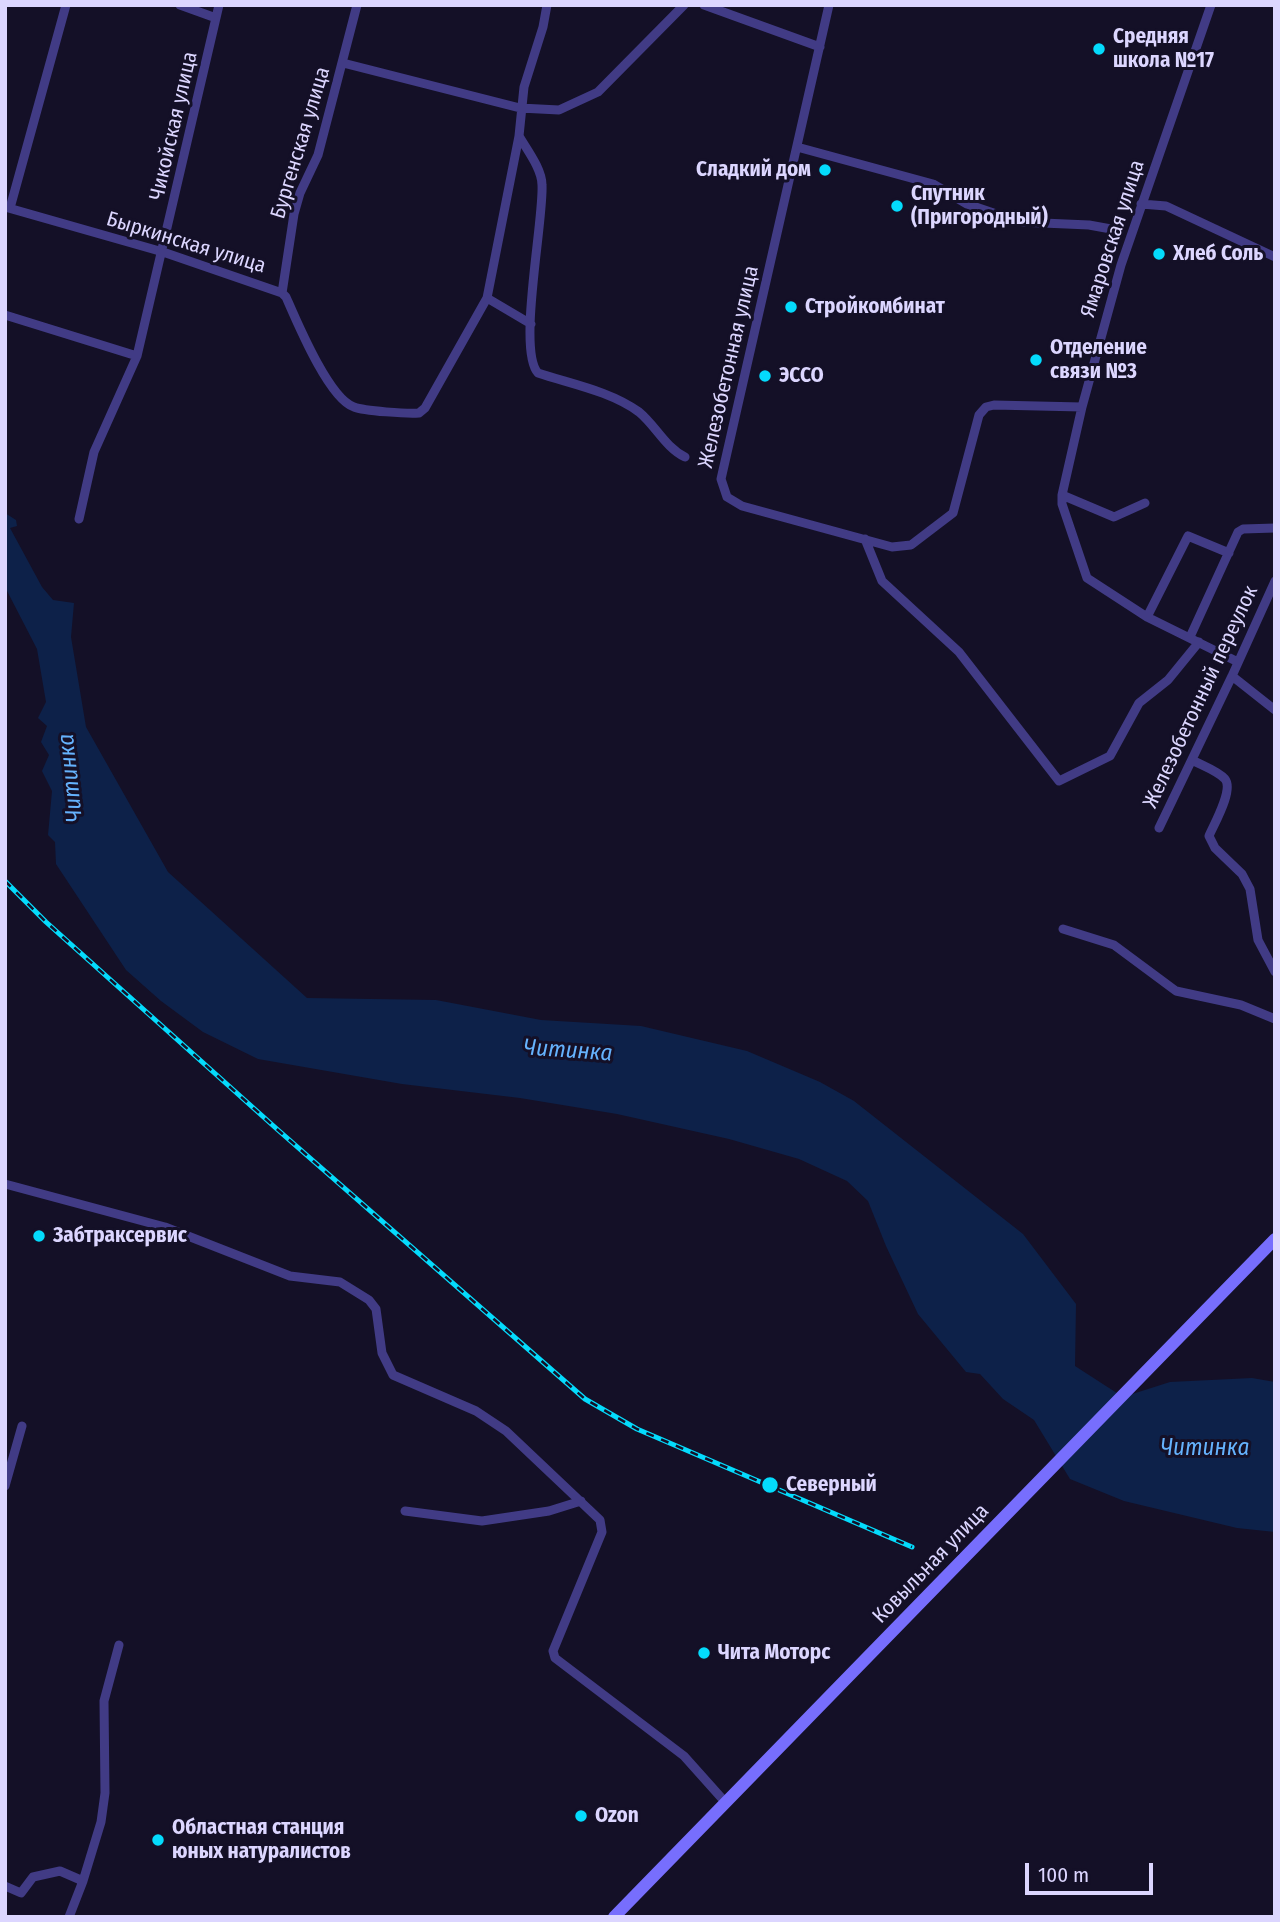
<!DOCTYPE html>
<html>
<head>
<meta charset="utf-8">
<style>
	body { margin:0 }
	#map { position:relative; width:1280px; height:1922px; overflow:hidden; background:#141027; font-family:"Fira Sans Condensed",sans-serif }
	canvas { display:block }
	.frame { position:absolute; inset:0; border:7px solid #dcd6ff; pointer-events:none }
	.scale { position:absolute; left:1025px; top:1863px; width:128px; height:32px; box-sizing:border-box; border:4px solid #dcd6ff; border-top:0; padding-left:9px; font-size:21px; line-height:24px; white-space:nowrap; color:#dcd6ff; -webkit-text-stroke:5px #141027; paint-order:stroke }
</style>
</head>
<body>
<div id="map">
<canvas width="1280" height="1922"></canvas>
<div class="frame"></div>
<div class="scale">100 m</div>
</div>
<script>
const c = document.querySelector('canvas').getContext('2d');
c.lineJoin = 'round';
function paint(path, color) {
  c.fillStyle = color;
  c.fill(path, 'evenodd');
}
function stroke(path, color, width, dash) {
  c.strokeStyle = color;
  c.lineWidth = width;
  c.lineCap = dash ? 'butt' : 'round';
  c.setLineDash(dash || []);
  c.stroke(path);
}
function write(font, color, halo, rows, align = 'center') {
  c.font = font + ' "Fira Sans Condensed",sans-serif';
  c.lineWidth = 6;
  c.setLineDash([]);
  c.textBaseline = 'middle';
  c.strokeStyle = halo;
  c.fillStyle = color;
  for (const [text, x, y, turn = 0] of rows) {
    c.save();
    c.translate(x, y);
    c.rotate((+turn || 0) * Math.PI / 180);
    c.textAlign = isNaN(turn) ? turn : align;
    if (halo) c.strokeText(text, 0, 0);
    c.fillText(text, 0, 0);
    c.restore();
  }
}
paint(new Path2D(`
	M5,513L16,520L17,526L10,528L42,587L53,600L74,603L71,637L86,727L168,872L307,998L436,1000L541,1020L641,1026L747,1051L820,1082L854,1101L1023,1234L1076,1304L1075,1366L1123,1397L1170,1382L1252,1378L1275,1382V1532L1237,1528L1124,1501L1070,1479L1034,1420L1003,1399L980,1374L966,1372L918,1314L886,1246L868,1201L847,1181L799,1159L729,1139L617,1114L520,1098L402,1084L258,1059L203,1032L161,1001L126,970L56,864L55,842L48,835L52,791L42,771L49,755L41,742L47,726L38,718L46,702L37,649L5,587Z`), '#0d2149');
stroke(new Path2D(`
	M180,5L216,18
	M704,5L820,47
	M829,5L721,479L727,497L742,506L892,547L911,545L953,513L979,415L986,407L994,405L1082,407L1121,265L1211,5
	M343,63L520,108L559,110L598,92L684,5
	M519,136C527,150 542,169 542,185C544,220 517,351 538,373C571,384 610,391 639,412C656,426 665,447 685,457
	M797,147L933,184L967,204L1020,222L1089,225L1111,229
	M1141,204L1166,206L1275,257
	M5,207L163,252L282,293L286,297C297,322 329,399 354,407C364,411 408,414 419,413L425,408L487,298L519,136L524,87L543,27L547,5
	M10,208L66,5
	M282,293L294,214L300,193L318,155L357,5
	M487,298L531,324
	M5,315L137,356
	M1082,407L1062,495V504L1087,578L1147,617L1238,662
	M1062,495L1114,517L1145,503
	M79,519L94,452L137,356L219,5
	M865,539L882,581L959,652L1059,781L1110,756L1139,703L1168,680L1199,642
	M1147,617L1188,536L1229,553
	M1190,637L1238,532L1243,529L1275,528
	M1232,676L1275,710
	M1192,760C1201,765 1218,771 1225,779C1234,790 1214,824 1209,836L1215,848L1242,874L1250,889L1258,940L1275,972
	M1159,828L1232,676L1275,581
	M1063,929L1114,945L1176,991L1241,1005L1275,1019
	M5,1184L165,1227L290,1276L340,1282L369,1300L376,1309L382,1353L393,1375L476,1411L506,1431L600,1520L602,1532L553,1651L555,1658L684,1756L726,1803
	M5,1486L22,1426
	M405,1511L482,1521L549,1511L581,1501
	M5,1886L21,1893L33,1877L60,1871L83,1881
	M69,1917L83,1881L101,1822L105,1793L104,1701L119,1645`), '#413b85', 9);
stroke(new Path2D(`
	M614,1917L1275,1239`), '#776efd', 12);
const rail = new Path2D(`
	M5,881L46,922L278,1130L585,1399L637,1429L912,1547`);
stroke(rail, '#04dbfc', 5);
stroke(rail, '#141027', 2.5, [8]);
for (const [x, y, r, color] of [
	[1099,49,7,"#04dbfc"],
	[825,170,7,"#04dbfc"],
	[897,206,7,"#04dbfc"],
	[1159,254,7,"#04dbfc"],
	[791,307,7,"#04dbfc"],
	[1036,360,7,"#04dbfc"],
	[765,376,7,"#04dbfc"],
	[39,1236,7,"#04dbfc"],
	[770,1485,9,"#04dbfc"],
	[704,1653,7,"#04dbfc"],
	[581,1816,7,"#04dbfc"],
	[158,1840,7,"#04dbfc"]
]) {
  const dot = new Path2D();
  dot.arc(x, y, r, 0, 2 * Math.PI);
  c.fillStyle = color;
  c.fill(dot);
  stroke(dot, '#141027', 2.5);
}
write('bold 21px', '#dcd6ff', '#141027', [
	["Средняя",1113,37],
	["школа №17",1113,61],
	["Сладкий дом",811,170,"right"],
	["Спутник",911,194],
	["(Пригородный)",911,218],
	["Хлеб Соль",1173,254],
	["Стройкомбинат",805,307],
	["Отделение",1050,348],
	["связи №3",1050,372],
	["ЭССО",779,376],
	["Забтраксервис",53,1236],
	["Северный",786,1485],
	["Чита Моторс",718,1653],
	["Ozon",595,1816],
	["Областная станция",172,1828],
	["юных натуралистов",172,1852]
], 'left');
write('21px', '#dcd6ff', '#141027', [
	["Чикойская улица",174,126,-77],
	["Бургенская улица",301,143,-73],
	["Ямаровская улица",1113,239,-72],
	["Быркинская улица",186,243,17],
	["Железобетонная улица",729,367,-77],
	["Железобетонный переулок",1201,697,-65],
	["Ковыльная улица",931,1564,-46]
]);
write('italic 23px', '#65b2fd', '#141027', [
	["Читинка",71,778,-96],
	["Читинка",568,1051,4],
	["Читинка",1205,1449]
]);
</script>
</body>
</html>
